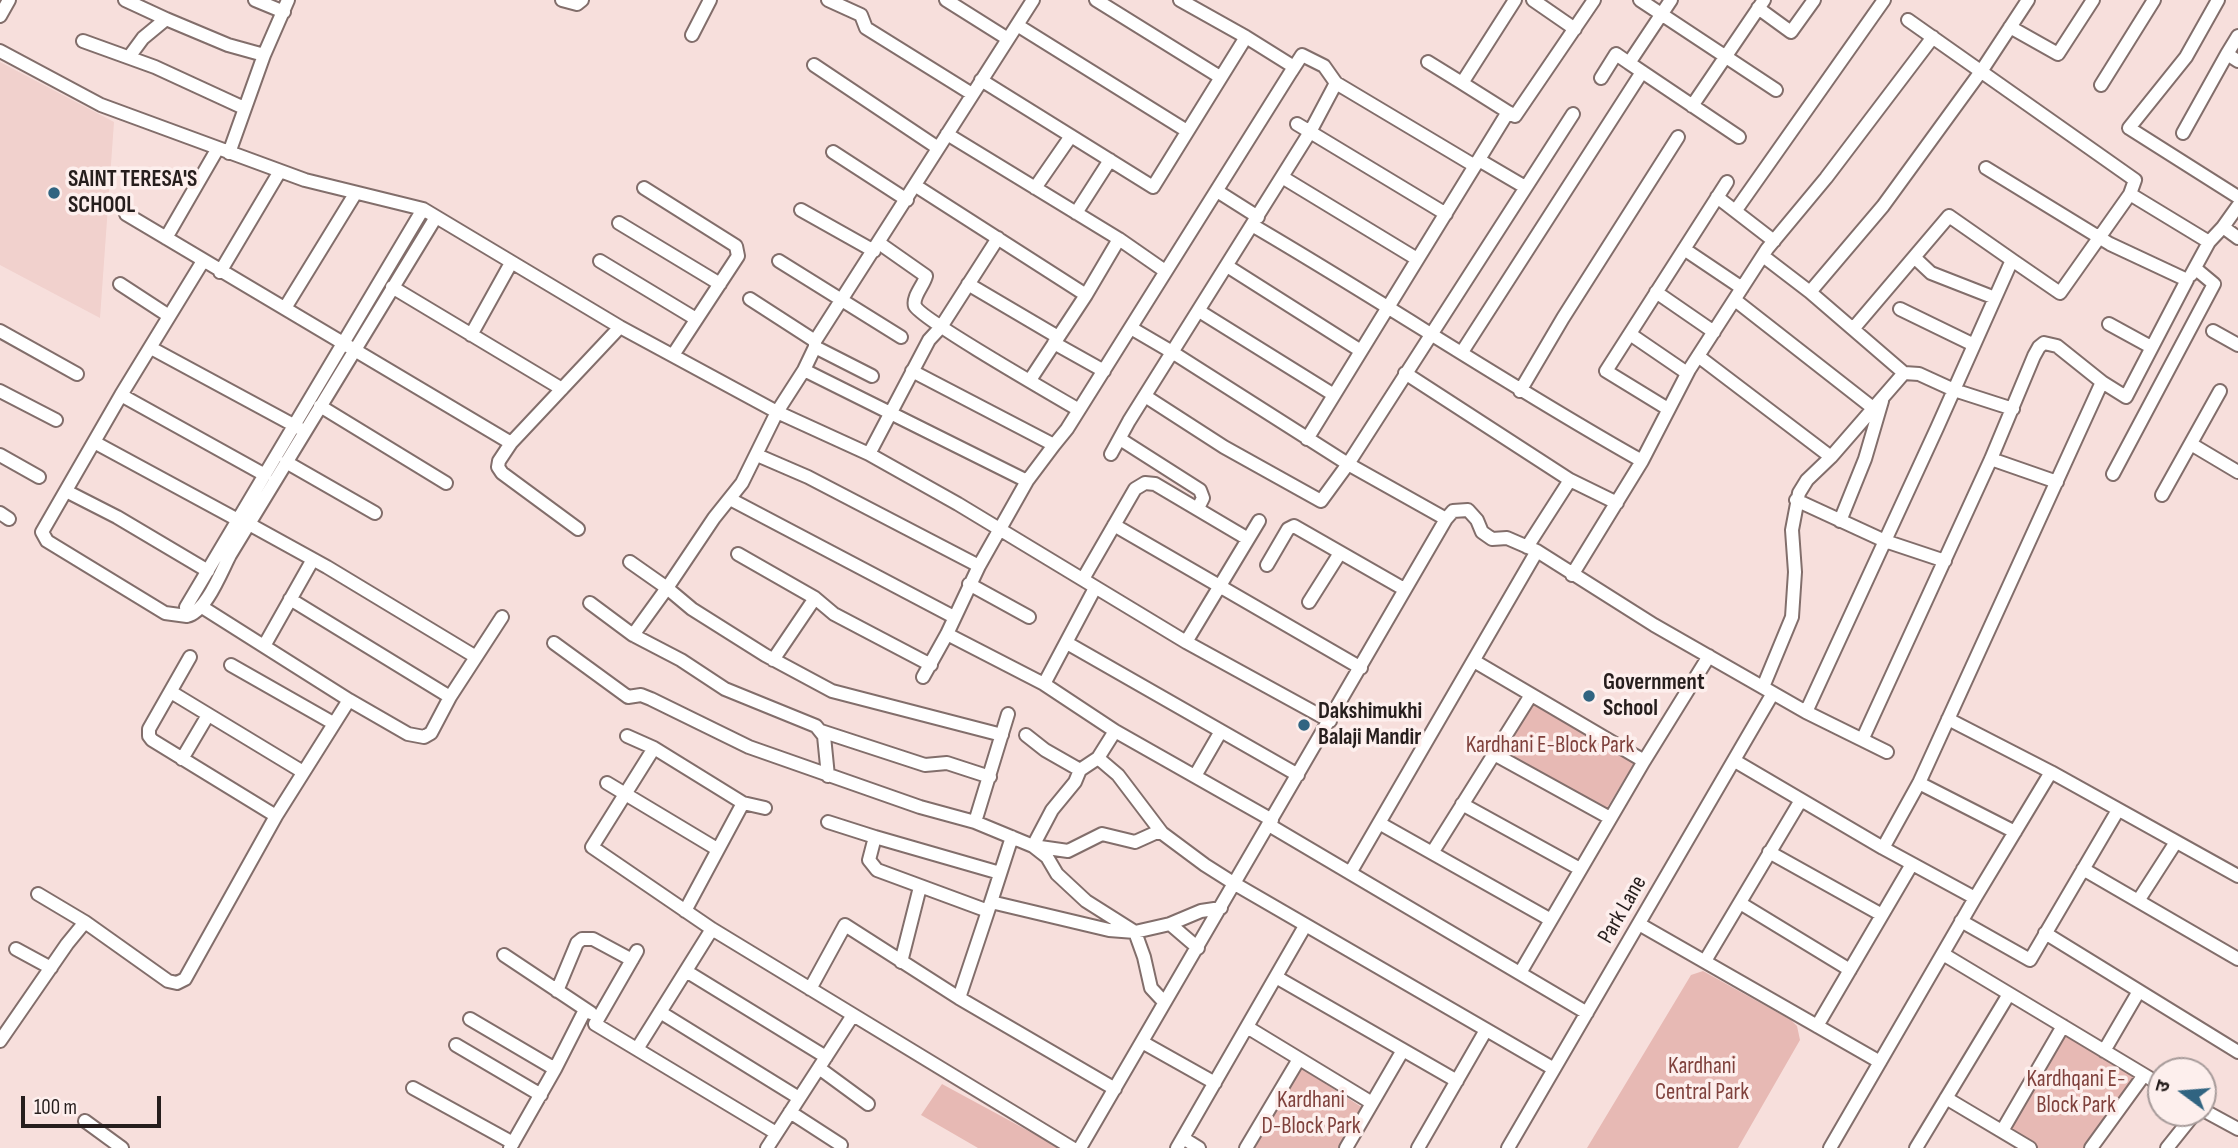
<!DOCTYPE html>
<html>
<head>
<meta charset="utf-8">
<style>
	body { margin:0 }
	#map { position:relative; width:2238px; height:1148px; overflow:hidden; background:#f7dfdc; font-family:"Sofia Sans Condensed","Noto Sans Devanagari",sans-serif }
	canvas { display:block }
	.north { position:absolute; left:2147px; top:1057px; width:70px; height:70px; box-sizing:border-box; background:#fdefed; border:2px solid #a79b9a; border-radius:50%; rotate:286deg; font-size:19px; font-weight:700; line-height:28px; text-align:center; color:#261e1d }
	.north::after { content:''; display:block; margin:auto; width:24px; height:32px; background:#316481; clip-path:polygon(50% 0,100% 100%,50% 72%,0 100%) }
	.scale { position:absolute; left:21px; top:1096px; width:140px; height:32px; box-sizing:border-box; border:4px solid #261e1d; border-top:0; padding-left:9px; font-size:21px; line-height:24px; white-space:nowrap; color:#261e1d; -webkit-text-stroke:5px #fdefed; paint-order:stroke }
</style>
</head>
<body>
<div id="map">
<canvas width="2238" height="1148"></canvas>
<div class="north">उ</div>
<div class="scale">100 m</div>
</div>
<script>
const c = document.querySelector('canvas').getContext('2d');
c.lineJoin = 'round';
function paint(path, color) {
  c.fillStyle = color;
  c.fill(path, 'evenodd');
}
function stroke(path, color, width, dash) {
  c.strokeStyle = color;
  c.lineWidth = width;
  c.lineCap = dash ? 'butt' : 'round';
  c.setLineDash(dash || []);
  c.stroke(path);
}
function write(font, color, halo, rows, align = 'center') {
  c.font = font + ' "Sofia Sans Condensed",sans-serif';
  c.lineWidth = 7;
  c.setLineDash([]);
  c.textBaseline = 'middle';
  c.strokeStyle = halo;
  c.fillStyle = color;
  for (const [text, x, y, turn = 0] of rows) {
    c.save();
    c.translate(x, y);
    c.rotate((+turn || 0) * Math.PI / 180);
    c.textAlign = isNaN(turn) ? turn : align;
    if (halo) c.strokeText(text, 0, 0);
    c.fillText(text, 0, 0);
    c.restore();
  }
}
paint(new Path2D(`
	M0,62L114,122L100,318L0,265Z`), '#f1d1cd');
paint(new Path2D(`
	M1533,702L1634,763L1607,808L1501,752Z
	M1703,971L1791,1020L1797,1026L1800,1040L1738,1148H1587L1691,975Z
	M2063,1026L2144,1075L2091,1148H2030L2002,1131Z
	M1300,1067L1363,1108L1339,1148H1251Z
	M942,1084L1060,1148H978L921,1115Z`), '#e7b9b4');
const minor = new Path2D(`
	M125,0L166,19
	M255,0L284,12
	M562,0L577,4L582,0
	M828,0L861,15L866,28L972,94
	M946,0L1008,39
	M1096,0L1220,77
	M1533,0L1575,29
	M1640,0L1776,90
	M1671,0L1629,63L1739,137
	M2218,0L2186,57L2129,128L2238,197
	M1758,8L1791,32L1814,0
	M0,16L9,0
	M1908,20L2135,180L2130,194L2209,242
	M1017,25L1187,131
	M2010,27L2058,54L2093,0
	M692,35L710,0
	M2238,36L2227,54L2238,61
	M83,41L155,67L244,108
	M0,51L101,105L305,180L423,209L620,327L777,412L869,454L958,504L1186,642L1330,721
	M129,57L143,38L166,19L228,45L264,55
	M1428,62L1462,83
	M814,65L938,148
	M1291,72L1302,55L1324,66L1336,83
	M1601,78L1616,54L1629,63
	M981,80L1153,187L1246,37L1180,0
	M2101,85L2154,0
	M1692,106L1764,0
	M1508,112L1462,83L1515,0
	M1297,124L1446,214
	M2183,133L2227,54
	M947,134L1119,239L1165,271
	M833,152L907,200
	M229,153L264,55L288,0
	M1479,160L1525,187
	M1986,168L2110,244L2187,280L2126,397L2102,382
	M1282,177L1417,259
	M916,186L1086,295
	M644,188L736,246L738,256L673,355
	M1035,188L1071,136
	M1217,191L1258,217
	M1717,197L1774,241
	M423,209L186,607L187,616C206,612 221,572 230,555L436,217
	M801,210L874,251
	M1736,210L1884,0
	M1076,213L1110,160
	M126,214L511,443
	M619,223L720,284
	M1252,225C1384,302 1510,387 1642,461
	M2223,227L2238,206
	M166,238L218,148
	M879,243L926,276C924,285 912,297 915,306C921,319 1057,397 1079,410
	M1684,249L1742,288
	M1763,256L1810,292L1904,373L1831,457L1807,480L1799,493L1792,530L1795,572L1792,617L1763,687
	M1914,257L1931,273L1995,298
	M2012,260L2060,293L2130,194
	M600,261L696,319
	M779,261L901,337
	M1227,266L1361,351
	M220,272L280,171
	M2191,275L2209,242L2223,227L2238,238
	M120,284L169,316
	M968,284L1058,337
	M392,287L562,389
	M1656,292L1714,332
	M1810,292L1883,206L1982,70L2028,0
	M750,299L815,341
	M1735,300L1873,408
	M285,308L355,194
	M1900,309L1974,345
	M1199,311L1334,395
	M2109,324L2151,347
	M1131,328L1172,352L1348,464L1446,519
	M0,331L77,374
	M2213,331L2238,345
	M1630,334L1687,373
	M471,335L511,263
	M1054,343L1104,371
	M815,347L872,376
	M151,348L299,428
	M1462,352L1642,72
	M1698,356L1831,457
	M804,370L1027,481
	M1405,373L1570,480L1617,503
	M1904,373L1919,374L1954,390L2013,409
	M1030,380L1086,295L1119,239
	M0,391L56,420
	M1520,391L1563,318L1678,137
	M121,395L265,475
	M1145,396L1224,447L1321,501L1348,464L1573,114
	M320,406L446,483
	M1668,409L1606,371L1727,182
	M1120,439L1200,490L1203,498L1198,508
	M1307,439L1508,112L1515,116L1594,0
	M94,442L238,520
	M2191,444L2238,472
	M1054,445L1067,429L1294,67L1246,37
	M869,454L929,340L941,327L998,238
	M1111,454L1129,421L1310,132L1336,83L1475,166
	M0,455L39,477
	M757,455L808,477L979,566L1027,481L1054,445L912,371
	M1991,459L2057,482
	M286,462L375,513
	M2113,474L2214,284L2196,269
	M66,491L117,517L208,571
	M2162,495L2220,391
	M730,499L954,617
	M1796,500L1885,541L1945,561
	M0,513L9,519
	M1840,521L1865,459L1882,401
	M249,524L327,567L476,657
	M1114,525L1361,668
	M578,529L502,473L498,467L499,461L511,443L620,327
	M1527,547L1570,480
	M738,554L815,598L834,614L931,665
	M630,562L667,588L714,518L742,483L777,412L804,370L815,347V341L1033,0
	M1267,565L1288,529L1294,526L1404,589
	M1572,575L1642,461L1689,370L1767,249L1826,178L1933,37
	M1083,579L1135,489L1145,483L1155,484L1248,539
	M969,584L1029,617
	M290,599L450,697
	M1309,602L1340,553
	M590,603L633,635
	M187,616L165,613L47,541L42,532L121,395L203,261
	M947,634L1044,684L1115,731L1272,820
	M1186,642L1259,521
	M554,643L628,697L641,695L651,699L749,747L920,807L975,822
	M1067,643L1298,775
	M264,646L312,561
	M190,657L149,729V736L152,740L276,816
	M773,660L815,598
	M1474,661L1644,761
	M231,665L333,723
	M923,677L947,634L979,566
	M1044,684L1095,588
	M171,692L303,772
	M349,700L408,734L424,737L431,733L450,697L502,617
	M1806,712L1937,428L2012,260L1949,216L1853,329
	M1008,714L975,822L1033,846L1047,857L1057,874L1086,901L1135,932L1170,924L1201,911L1221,908
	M1948,719L2051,772L2238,876
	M821,731L925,765L947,763L990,777
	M1115,731L1098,758L1080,770L1075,782L1052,810L1033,846L1068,851L1102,834L1135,842L1155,833H1162L1205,865L1235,884L1554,1069
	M1026,735L1045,750L1080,770
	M627,736L654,748L743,803L765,808
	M1863,738L1991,459L2034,356L2039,347L2044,343L2057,346L2102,382L1919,783L1883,848
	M654,748L592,847L712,929L1072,1148
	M1494,754L1610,818
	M1098,758L1118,775L1162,833
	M182,759L208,715
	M1735,761L1883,848L1975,898
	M828,776L824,736L816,726L725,689L681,660L633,635L667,588L692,609L765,655L832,691L1002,735
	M1195,776L1221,731
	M607,783L717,849
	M1919,783L2015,832
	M1462,804L1580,869
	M828,822L875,837L869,860L877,870L988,911
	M1379,823L1551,920
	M1269,825L1587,1013
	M875,837L1000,873
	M1769,852L1882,915
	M1432,853L1531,695
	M2083,869L2238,959
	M1350,873L1537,551
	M38,894L85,922
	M2138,901L2176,842
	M991,902L1012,837
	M1740,903L1850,970
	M685,911L743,803
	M1961,921L2030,960L2118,810
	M1170,924L1198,948
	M1639,924L1880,1062
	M2045,933L2238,1052
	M16,949L51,968
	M637,951L595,1024L776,1133
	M1943,954L2161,1085
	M504,955L591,1013
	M1705,961L1801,800
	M901,962L920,887
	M686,971L826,1057
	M1520,973L1644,761L1709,656
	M1276,977L1457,1081
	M810,989L845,925L959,998L1115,1089
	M557,991L577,943L582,939H593L632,960
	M959,998L991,902L1109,930L1135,932L1144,957L1151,988L1164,1002
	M660,1012L799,1098
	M470,1019L555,1069
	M1817,1026L1912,864
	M1247,1027L1372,1103
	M0,1041L67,944L85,922L168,981L177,983L185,979L276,816L349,700L202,607
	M1142,1042L1215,1083
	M456,1045L541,1095
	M637,1049L712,929
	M2104,1051L2139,991
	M819,1068L868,1104
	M413,1088L513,1143
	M1946,1098L2030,1148
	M2203,1110L2238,1129
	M790,1112L841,1145
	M85,1121L122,1148
	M2002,1131L2063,1026
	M1183,1138L1199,1148
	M510,1148L555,1069L585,1010
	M767,1148L853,1015
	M1080,1148L1446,519L1453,511L1468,510L1477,520L1482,532L1492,539L1507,538L1537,551L1654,625L1806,712L1887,752
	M1177,1148L1305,926
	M1246,1148L1299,1059
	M1346,1148L1403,1050
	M1418,1148L1486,1030
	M1508,1148L1773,693
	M1830,1148L1975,898L2051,772
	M1916,1148L2009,994
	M2091,1148L2144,1075
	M2167,1148L2195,1113`);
stroke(minor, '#826e6b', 16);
stroke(minor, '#fff', 12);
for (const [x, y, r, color] of [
	[54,193,7,"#316481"],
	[1589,696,7,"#316481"],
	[1304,725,7,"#316481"]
]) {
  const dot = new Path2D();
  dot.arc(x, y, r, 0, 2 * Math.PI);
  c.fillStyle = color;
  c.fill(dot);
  stroke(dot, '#fdefed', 2.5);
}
write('bold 23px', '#261e1d', '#fdefed', [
	["SAINT TERESA'S",68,180],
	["SCHOOL",68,206],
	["Government",1603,683],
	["School",1603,709],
	["Dakshimukhi",1318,712],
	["Balaji Mandir",1318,738]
], 'left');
write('23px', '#7f413c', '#fdefed', [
	["Kardhani E-Block Park",1550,746],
	["Kardhani",1702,1067],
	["Central Park",1702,1093],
	["Kardhqani E-",2076,1080],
	["Block Park",2076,1106],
	["Kardhani",1311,1101],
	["D-Block Park",1311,1127]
]);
write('23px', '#261e1d', '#fdefed', [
	["Park Lane",1623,910,-60]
]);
</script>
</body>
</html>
